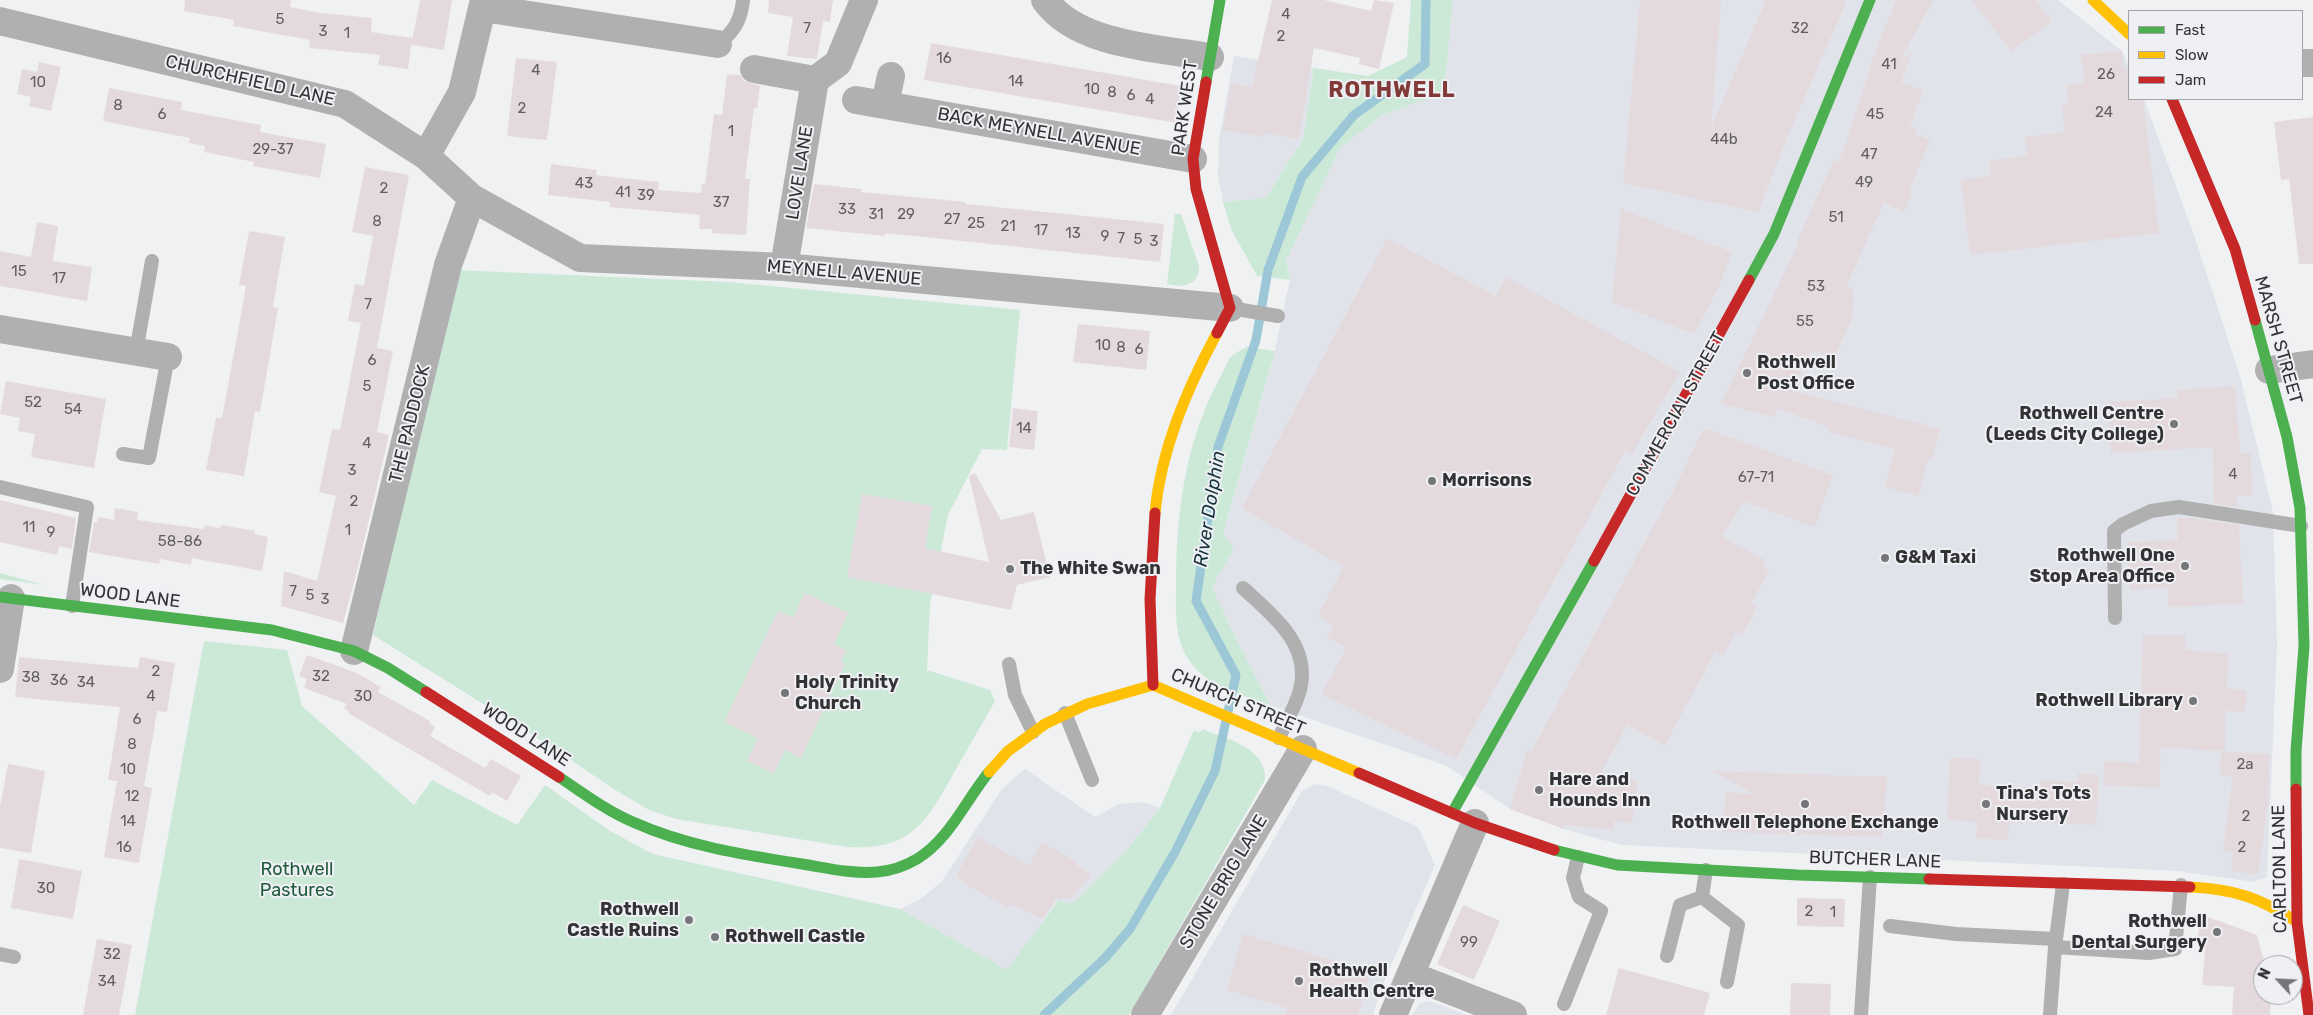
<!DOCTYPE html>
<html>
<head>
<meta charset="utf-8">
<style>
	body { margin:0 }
	#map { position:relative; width:2313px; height:1015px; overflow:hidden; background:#f0f1f3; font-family:Rubik,sans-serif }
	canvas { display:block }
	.legend { position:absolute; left:2128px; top:10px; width:175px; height:90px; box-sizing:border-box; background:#eff0f4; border:1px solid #a4a4a8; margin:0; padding:6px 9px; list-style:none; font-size:15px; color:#333335 }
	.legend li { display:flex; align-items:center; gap:10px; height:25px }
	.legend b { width:25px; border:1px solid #a4a4a8 }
	.north { position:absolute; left:2253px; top:955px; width:50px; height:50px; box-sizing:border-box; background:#eff0f4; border:1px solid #a4a4a8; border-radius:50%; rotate:295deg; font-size:14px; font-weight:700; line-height:20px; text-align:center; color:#333335 }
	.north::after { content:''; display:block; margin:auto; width:18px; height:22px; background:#757678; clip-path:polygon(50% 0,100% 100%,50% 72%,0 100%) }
</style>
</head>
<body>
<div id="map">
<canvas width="2313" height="1015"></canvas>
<ul class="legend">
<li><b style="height:6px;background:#4caf50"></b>Fast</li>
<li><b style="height:6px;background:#ffc107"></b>Slow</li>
<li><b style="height:6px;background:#c62828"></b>Jam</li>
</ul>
<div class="north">N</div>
</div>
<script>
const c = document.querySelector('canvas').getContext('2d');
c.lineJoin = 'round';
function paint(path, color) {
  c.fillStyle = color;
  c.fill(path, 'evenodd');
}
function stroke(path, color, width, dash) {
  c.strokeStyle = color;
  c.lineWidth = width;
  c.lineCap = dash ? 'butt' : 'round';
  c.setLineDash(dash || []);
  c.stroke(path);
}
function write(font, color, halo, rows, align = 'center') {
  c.font = font + ' Rubik,sans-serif';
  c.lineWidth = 4;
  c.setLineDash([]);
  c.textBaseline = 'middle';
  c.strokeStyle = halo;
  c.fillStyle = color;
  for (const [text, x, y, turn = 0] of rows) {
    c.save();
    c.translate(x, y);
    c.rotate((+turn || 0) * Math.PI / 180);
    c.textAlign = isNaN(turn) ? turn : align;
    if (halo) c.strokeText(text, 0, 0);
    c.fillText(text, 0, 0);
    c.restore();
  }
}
paint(new Path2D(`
	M1453,0H2058L2122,51L2129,67V99H2144L2194,235L2240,376L2273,512L2277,643L2267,877L2253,882L2178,871L1622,845L1564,829L1510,809L1447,766L1270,705L1231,628L1212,587L1233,548L1223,535L1272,363L1290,280L1286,261L1340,148L1382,115L1444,92Z
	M1234,56L1314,68L1303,139L1266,198L1223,202L1218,174L1219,140Z
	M1025,769L1095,817L1119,804L1144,802L1160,808L1127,850L1073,903L1057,901L1008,971L900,909L922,898L942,881L1002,789Z
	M1314,784L1327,786L1418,827L1435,865L1382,986L1373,1015H1171L1302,791Z
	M1428,1001L1433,1002L1467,1015H1412L1419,1004Z`), '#e0e3e9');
paint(new Path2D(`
	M1411,0H1453L1444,93L1382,115L1340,148L1286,261L1290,280L1257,276L1232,231L1223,202L1266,198L1303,139L1314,68L1368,76L1407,57Z
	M1175,214H1181L1199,266C1199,286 1183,288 1167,284Z
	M456,270L729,282L1020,310L1007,450L982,449L948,515L930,604L927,670L990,690L995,701C982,724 968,748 955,771C927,821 912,851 848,847L676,819L649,810L612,788L552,747L373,635Z
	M1246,347L1275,351L1223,534L1234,548L1212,587L1231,628L1270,705C1242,695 1210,688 1191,663C1174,641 1176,613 1176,587C1176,514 1185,439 1222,374C1225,368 1228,359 1233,355C1237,352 1242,350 1246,347Z
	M0,573L45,585L0,579Z
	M204,641L287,650L302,706L414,805L432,780L517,825L545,785L610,831L653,854L900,909L1007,970L1058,901L1073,903L1127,850L1160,808L1194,730L1200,733L1202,729C1226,739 1267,747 1265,780L1129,1015H135Z`), '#cce9d8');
stroke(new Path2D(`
	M1044,1015L1105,958L1130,929L1175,852L1215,771L1236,675L1196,601L1218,447L1256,340L1268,270L1302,177L1354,115L1425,64L1426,0`), '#9bc7d7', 9);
paint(new Path2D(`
	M185,0H291L290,7L321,13L372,18L371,32L412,38V41L420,0H452L444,50L411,45L408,69L378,65L380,55L309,48L310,40L233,26L234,20L184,11Z
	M769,0H833L830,22L823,21L817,59L787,56L793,17L768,13Z
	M1272,0H1324L1371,11L1374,0L1394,3L1379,69L1359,64L1360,58L1314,48L1299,139L1264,133V137L1223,130L1231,83L1252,87Z
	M1640,0H1721L1711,128L1766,0H1847L1787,138L1758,212L1623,183Z
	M1896,0H1933L1900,61L1912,52L1901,82L1923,90L1910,127L1917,128L1916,134L1930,140L1909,191L1912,193L1904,212L1884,202L1846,287L1854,290L1852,319L1833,359L1812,350L1792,391L1940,429L1932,459L1928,458L1918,496L1885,487L1895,449L1827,431L1828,427L1778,408L1773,417L1721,404L1799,242L1797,241L1834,160L1838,162L1847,141L1874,55Z
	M1972,0H2036L2052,21L2011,51Z
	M931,43L1181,86L1177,123L924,80Z
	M2122,51L2123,67H2127L2129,99H2143L2159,233L1970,255L1961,180L1991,176L1989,161L2027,156L2025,137L2065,132L2062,104H2068L2066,85L2085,83L2081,55Z
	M516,58L557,62L547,140L507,136Z
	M39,62L61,67L51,111L29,106L31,97L17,94L22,69L37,72Z
	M727,74L740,75L744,81L760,86L757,108H754L745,179H750L746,235L712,233V229H699L700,215L610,207V202L548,195L551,164L597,170L596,175L659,182L658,190L701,193L702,184H705L714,114L722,115Z
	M109,88L182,102L181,110L261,125L260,132L326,144L320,178L253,166L254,162L204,152L205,146L189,143L190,138L103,121Z
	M2313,117V264H2299L2289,179L2281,180L2274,122Z
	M365,167L409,175L377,348L393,351L377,432L389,435L356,575L343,623L281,606L284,571L317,581L336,496L319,492L332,429L340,430L361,323L348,321L355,284L364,285L373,236L352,232Z
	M814,184L861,189V192L966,202L965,204L1164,224L1160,262L915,236L885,233V236L806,228Z
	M1621,209L1732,252L1719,286L1694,334L1612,302Z
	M37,222L58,226L53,261L92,267L87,301L0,286V251L31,257Z
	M249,231L285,237L273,307L278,308L260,412L255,411L244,476L206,470L216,418H222L240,320L246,286L239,285Z
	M1387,238L1496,296L1506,277L1680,372L1631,455L1625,451L1456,759L1321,694L1347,647L1327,638L1333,625L1318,615L1344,567L1242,508Z
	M1078,324L1150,331L1146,370L1073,362Z
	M6,381L106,399L94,468L31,457L35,434L18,431L20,418L0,414Z
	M2235,386L2240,453H2251L2252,496H2237L2238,507L2214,504L2213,447L2111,453L2109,402L2178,398V390Z
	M1013,408L1038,411L1034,450L1009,447Z
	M1704,428L1833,475L1815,527L1743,501L1722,537L1765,560L1762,566L1769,570L1751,604L1757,607L1742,635L1736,631L1723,656L1715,652L1665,745L1627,725L1599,776L1638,781L1632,823L1614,821L1613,830L1565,825L1564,829L1510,809L1527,750L1531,752L1667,501L1668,502Z
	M975,473L1001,520L1034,512L1050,577L1017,585L1011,610L847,577L862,494L932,506L925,548L989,562L969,476Z
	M0,500L76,518L72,549L59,546L57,555L0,542Z
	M115,508L138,512L137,520L204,529L205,525L220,528L221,525L255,531L254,534L268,537L262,571L192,558L191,565L160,559L159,564L89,552L94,522L97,523L98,517L114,520Z
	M2177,518H2191L2239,525L2243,604L2168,607V588L2130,590L2128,542L2178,540Z
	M805,593L848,613L834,644L846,650L841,662L845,664L801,758L785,750L774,773L747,761L758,738L724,722L778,611L793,618Z
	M2143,635H2185L2186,650L2228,654L2227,689L2247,690L2245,712L2225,711V751L2161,748L2159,788L2103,785L2105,761L2139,763Z
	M307,655L357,673L381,687L378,692L430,721L429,723L435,727L430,736L485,768L491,759L521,776L507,801L492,792L490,796L348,713L349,711L344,708L347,704L304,688L307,679L299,676Z
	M19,657L138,668L140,657L175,663L167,712L157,711L153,736L144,786L152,788L139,863L104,857L117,781L108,780L120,707L15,697Z
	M2221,752L2270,754L2268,802L2258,875L2231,871L2233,852L2223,850L2233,776L2220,775Z
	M1950,758L1980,759L1979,785L2040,788L2041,780L2078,782V773L2099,775L2096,825L2023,821L2022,824L2009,823L2008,840L1976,838L1977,822L1947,820Z
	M8,764L45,771L31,853L0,848V807Z
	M1712,771L1887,777L1882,837L1723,832L1726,792L1757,795Z
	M978,837L1029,866L1042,842L1076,862L1075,864L1091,874L1072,898H1056L1043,919L1010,904L1008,908L962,882L963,880L956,876Z
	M19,859L82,871L73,919L11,908Z
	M1797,898L1845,899L1844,927L1797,926Z
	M1463,905L1500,921L1474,980L1437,964Z
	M2200,914L2257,935L2265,965H2263V995H2271L2270,1015H2232L2234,987L2202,985L2206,940L2198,937Z
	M1243,934L1371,971L1358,1015H1285L1287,1008L1227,990Z
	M97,939L132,945L119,1015H83Z
	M1619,968L1710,993L1704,1015H1606Z
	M1791,983L1831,984L1830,1015H1790Z`), '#e4dade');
stroke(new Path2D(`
	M718,44C734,32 741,20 743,0
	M1230,308L1278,316
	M136,352L152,261
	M123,454L149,458L168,357
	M0,487L87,507L72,606
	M1243,588C1270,613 1309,642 1301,685C1298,703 1286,722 1279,738
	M2115,618L2114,531L2123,524L2151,511L2179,507L2301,526
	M1009,664L1015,695L1033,732
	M1065,713L1092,780
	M1702,897L1738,925L1727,982
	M1890,926L1956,934L2056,939
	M2055,947L2149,953L2175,949L2181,885
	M0,954L14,957
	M1667,956L1680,905L1702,897L1706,870
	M1564,1004L1601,911L1579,897L1573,878L1578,857
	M1861,1015L1870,877
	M2050,1015L2055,947L2063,884`), '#b0b0b1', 14);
stroke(new Path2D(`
	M1045,0C1078,46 1159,48 1210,57
	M483,8L718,44
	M0,21L345,104L426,156L472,198L580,258L784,267L1230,308
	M2302,63H2313
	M754,69L815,80
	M856,100L1193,159
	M885,104L891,76
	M426,156L462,92L484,0
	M784,267L815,80L838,63L864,0
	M0,329L168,357
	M2269,370L2313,364
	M354,651L448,265L472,198
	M0,669L11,598
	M1410,975L1513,1015
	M1145,1015L1303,749
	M1393,1015L1475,823`), '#b0b0b1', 28);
stroke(new Path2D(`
	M1206,82L1220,0
	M1749,280L1774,234L1870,0
	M2255,320L2287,437L2300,508L2304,646L2296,751V789
	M0,597L272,630L354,651L388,668L426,692
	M559,777C583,793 607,811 633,822C686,846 745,855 802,864C827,868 852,874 877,872C891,871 905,866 917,859C949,840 966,800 989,772
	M1452,813L1594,561
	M1554,850L1617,865L1798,875L1929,879`), '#4caf50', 11);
stroke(new Path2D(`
	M2093,0L2129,34
	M1155,513C1161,449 1187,389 1217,333
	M989,772L1008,751L1045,724L1087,704L1153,685L1359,773
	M2190,887C2235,889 2260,898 2297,922`), '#ffc107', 11);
stroke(new Path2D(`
	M1206,82L1193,159L1196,189L1230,308L1217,333
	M2172,99L2235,249L2255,320
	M1594,561L1749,280
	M1153,685L1150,599L1155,513
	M426,692L559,777
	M1359,773L1475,823L1554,850
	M2296,789L2297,922L2309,1015
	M1929,879L2190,887`), '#c62828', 11);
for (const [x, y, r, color] of [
	[1747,373,5,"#757678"],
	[2174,424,5,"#757678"],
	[1432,481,5,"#757678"],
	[1885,558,5,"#757678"],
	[2185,566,5,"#757678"],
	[1010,569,5,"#757678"],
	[785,693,5,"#757678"],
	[2193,701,5,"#757678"],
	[1539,790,5,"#757678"],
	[1805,804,5,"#757678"],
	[1986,804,5,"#757678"],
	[689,920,5,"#757678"],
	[2217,932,5,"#757678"],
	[715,937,5,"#757678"],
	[1299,981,5,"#757678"]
]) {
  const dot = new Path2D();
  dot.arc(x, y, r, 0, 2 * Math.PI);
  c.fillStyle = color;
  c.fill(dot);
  stroke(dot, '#eff0f4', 2);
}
write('15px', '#605e60', null, [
	["4",1286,15],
	["5",280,20],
	["7",807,29],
	["32",1800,29],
	["3",323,32],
	["1",347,34],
	["2",1281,37],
	["16",944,59],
	["41",1889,65],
	["4",536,71],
	["26",2106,75],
	["14",1016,82],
	["10",38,83],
	["10",1092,90],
	["8",1112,93],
	["6",1131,96],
	["4",1150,100],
	["8",118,106],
	["2",522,109],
	["24",2104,113],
	["6",162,115],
	["45",1875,115],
	["1",731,132],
	["44b",1724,140],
	["29-37",273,150],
	["47",1869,155],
	["49",1864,183],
	["43",584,184],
	["2",384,189],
	["41",623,193],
	["39",646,196],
	["37",721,203],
	["33",847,210],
	["31",876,215],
	["29",906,215],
	["51",1836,218],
	["27",952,220],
	["8",377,222],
	["25",976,224],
	["21",1008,227],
	["17",1041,231],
	["13",1073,234],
	["9",1105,237],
	["7",1121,239],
	["5",1138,240],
	["3",1154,242],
	["15",19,272],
	["17",59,279],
	["53",1816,287],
	["7",368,305],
	["55",1805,322],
	["10",1103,346],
	["8",1121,348],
	["6",1139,350],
	["6",372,361],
	["5",367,387],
	["52",33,403],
	["54",73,410],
	["14",1024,429],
	["4",367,444],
	["3",352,471],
	["4",2233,475],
	["67-71",1756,478],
	["2",354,502],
	["11",29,528],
	["1",348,531],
	["9",51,533],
	["58-86",180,542],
	["7",293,592],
	["5",310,596],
	["3",325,600],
	["2",156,672],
	["32",321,677],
	["38",31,678],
	["36",59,681],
	["34",86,683],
	["4",151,697],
	["30",363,697],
	["6",137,720],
	["8",132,745],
	["2a",2245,765],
	["10",128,770],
	["12",132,797],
	["2",2246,817],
	["14",128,822],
	["16",124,848],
	["2",2242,848],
	["30",46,889],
	["2",1809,912],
	["1",1833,913],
	["99",1469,943],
	["32",112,955],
	["34",107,982]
]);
write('18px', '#333335', '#eff0f4', [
	["CHURCHFIELD LANE",250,81,13],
	["PARK WEST",1185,108,-82],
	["BACK MEYNELL AVENUE",1039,132,10],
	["LOVE LANE",800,173,-81],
	["MEYNELL AVENUE",844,273,5],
	["MARSH STREET",2278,340,74],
	["COMMERCIAL STREET",1676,414,-61],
	["THE PADDOCK",410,424,-76],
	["WOOD LANE",130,596,7],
	["CHURCH STREET",1238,702,23],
	["WOOD LANE",526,735,33],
	["BUTCHER LANE",1875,860,2],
	["CARLTON LANE",2280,869,-91],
	["STONE BRIG LANE",1224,882,-59]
]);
write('bold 18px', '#333335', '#eff0f4', [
	["Rothwell",1757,363],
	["Post Office",1757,384],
	["Rothwell Centre",2164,414,"right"],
	["(Leeds City College)",2164,435,"right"],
	["Morrisons",1442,481],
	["Rothwell One",2175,556,"right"],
	["Stop Area Office",2175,577,"right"],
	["G&M Taxi",1895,558],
	["The White Swan",1020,569],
	["Holy Trinity",795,683],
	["Church",795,704],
	["Rothwell Library",2183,701,"right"],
	["Hare and",1549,780],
	["Hounds Inn",1549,801],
	["Tina's Tots",1996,794],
	["Nursery",1996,815],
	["Rothwell Telephone Exchange",1805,823,"center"],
	["Rothwell",679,910,"right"],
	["Castle Ruins",679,931,"right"],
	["Rothwell",2207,922,"right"],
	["Dental Surgery",2207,943,"right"],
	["Rothwell Castle",725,937],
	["Rothwell",1309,971],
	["Health Centre",1309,992]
], 'left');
write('18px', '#1e593a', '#eff0f4', [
	["Rothwell",297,870],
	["Pastures",297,891]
]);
write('italic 19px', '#16343f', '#eff0f4', [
	["River Dolphin",1210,509,-81]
]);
c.letterSpacing = '1px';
write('bold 22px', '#823a39', '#eff0f4', [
	["ROTHWELL",1392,91]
]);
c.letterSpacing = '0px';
</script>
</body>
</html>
